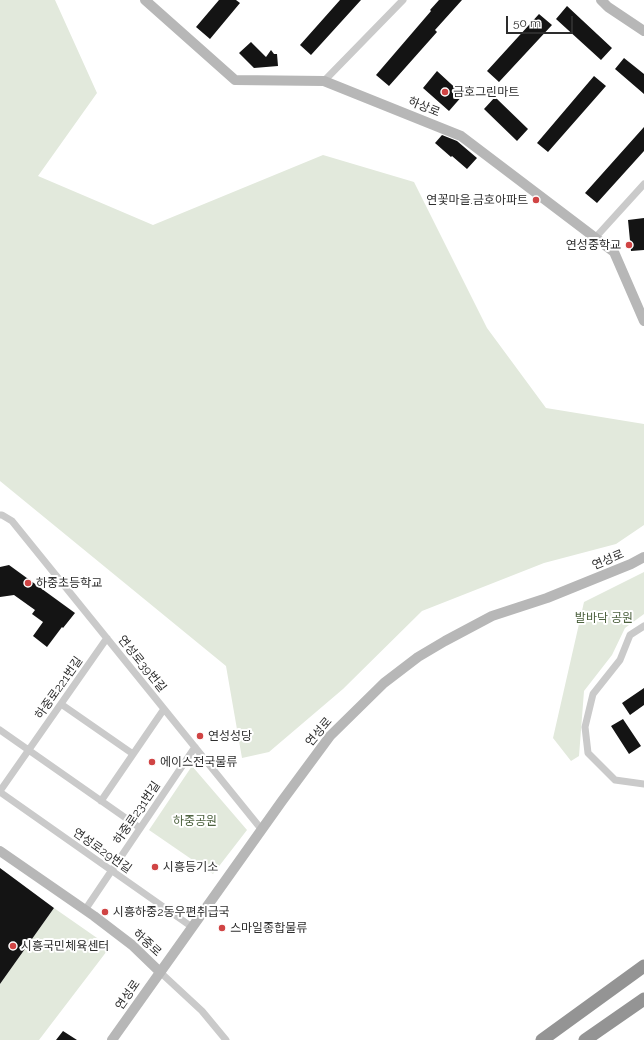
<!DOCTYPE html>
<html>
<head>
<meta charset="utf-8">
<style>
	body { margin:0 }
	#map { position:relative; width:644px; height:1040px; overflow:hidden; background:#fff; font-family:Raleway,sans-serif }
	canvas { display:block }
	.scale { position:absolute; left:506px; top:16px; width:67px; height:18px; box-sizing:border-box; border:2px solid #2d2d2d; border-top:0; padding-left:5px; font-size:12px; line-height:14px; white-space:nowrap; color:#2d2d2d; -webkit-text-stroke:3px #fff; paint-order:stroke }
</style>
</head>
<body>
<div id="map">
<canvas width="644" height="1040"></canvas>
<div class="scale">50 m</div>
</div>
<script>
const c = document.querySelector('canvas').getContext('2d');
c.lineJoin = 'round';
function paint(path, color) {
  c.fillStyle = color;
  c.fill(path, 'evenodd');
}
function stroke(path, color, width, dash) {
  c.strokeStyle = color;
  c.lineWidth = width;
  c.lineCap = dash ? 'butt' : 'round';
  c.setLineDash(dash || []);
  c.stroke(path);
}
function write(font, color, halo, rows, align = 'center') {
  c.font = font + ' Raleway,"Noto Sans KR",sans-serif';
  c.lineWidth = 4;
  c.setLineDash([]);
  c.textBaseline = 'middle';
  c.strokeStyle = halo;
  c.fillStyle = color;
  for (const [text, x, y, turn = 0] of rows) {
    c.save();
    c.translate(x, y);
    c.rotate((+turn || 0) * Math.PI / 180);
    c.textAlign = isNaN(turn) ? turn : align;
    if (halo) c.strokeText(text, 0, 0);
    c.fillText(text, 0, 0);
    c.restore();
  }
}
paint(new Path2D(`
	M0,0H55L97,93L38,176L153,225L323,155L414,182L487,328L546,408L644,424V525L616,544L544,563L422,611L343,689L269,752L242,758L226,666L0,481Z
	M644,572V614L625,628L612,655L584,691L579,756L571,761L553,738L584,602Z
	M192,766L247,830L213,874L149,830Z
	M54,908L110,947L39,1040H0V984Z`), '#e2e9dc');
paint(new Path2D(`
	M219,0H236L240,3L210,39L196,27Z
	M340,0H361L311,55L300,45Z
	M439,0H462L435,30L437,32L389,86L376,75L431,11L430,10Z
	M567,6L612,48L601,60L556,19Z
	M539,14L552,25L499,82L487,71Z
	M251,42L266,57L271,50L274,54H277L278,66L254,68L239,53Z
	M624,58L644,74V94L615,69Z
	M437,71L463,95L449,111L423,88Z
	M594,76L606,86L548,152L537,143Z
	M495,97L528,129L517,141L484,109Z
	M644,127V151L597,203L585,193Z
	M442,135L457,141L477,158L467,169L452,156L451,157L435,143Z
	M644,218V250L631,251L628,220Z
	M9,565L75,613L63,628L62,627L47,647L33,636L43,622L32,614L35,610L14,595L0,597V567Z
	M644,688V705L630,715L622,703Z
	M623,719L641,746L629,754L611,726Z
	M0,868L54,908L0,984Z
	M63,1031L77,1040H56Z`), '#141414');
stroke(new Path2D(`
	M324,81L403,0
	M595,238L644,184
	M0,515H2L12,521L262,830
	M644,626L630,635L620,660L593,694L585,727L588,753L615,780L644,784
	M61,704L133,754
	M0,730L140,828
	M0,791L107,638
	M0,792L192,927
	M101,801L164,709
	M85,910L195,747
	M160,972L202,1011L226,1040`), '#cacaca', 7);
stroke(new Path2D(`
	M145,0L235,80L324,81L461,136L614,252L644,321
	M601,0L608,7L644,31
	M0,851L94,916L132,945L160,972
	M112,1040L282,801L330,736L384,683L418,657L445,641L492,616L547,598L631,564L644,557`), '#b7b7b7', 10);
stroke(new Path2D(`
	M542,1040L644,966
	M585,1040L644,999`), '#949494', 13);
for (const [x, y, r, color] of [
	[445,92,4,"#d04444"],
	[536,200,4,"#d04444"],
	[629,245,4,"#d04444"],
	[28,583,4,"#d04444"],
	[200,736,4,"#d04444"],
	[152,762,4,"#d04444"],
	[155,867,4,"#d04444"],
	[105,912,4,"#d04444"],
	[222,928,4,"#d04444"],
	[13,946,4,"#d04444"]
]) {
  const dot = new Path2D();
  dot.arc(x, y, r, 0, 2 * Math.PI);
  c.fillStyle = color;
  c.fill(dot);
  stroke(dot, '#fff', 1.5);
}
write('12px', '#2d2d2d', '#fff', [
	["금호그린마트",453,92],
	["연꽃마을.금호아파트",528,200,"right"],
	["연성중학교",621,245,"right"],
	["하중초등학교",36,583],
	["연성성당",208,736],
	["에이스전국물류",160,762],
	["시흥등기소",163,867],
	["시흥하중2동우편취급국",113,912],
	["스마일종합물류",230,928],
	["시흥국민체육센터",21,946]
], 'left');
write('12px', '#2d2d2d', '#fff', [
	["하상로",424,107,22],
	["연성로",608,560,-23],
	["연성로39번길",142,664,51],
	["하중로221번길",59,688,-55],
	["연성로",319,732,-50],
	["하중로231번길",137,813,-56],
	["연성로29번길",102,851,35],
	["하중로",147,943,42],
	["연성로",128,995,-55]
]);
write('12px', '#4e6340', '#fff', [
	["발바닥 공원",604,618],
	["하중공원",195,821]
]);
</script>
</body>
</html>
